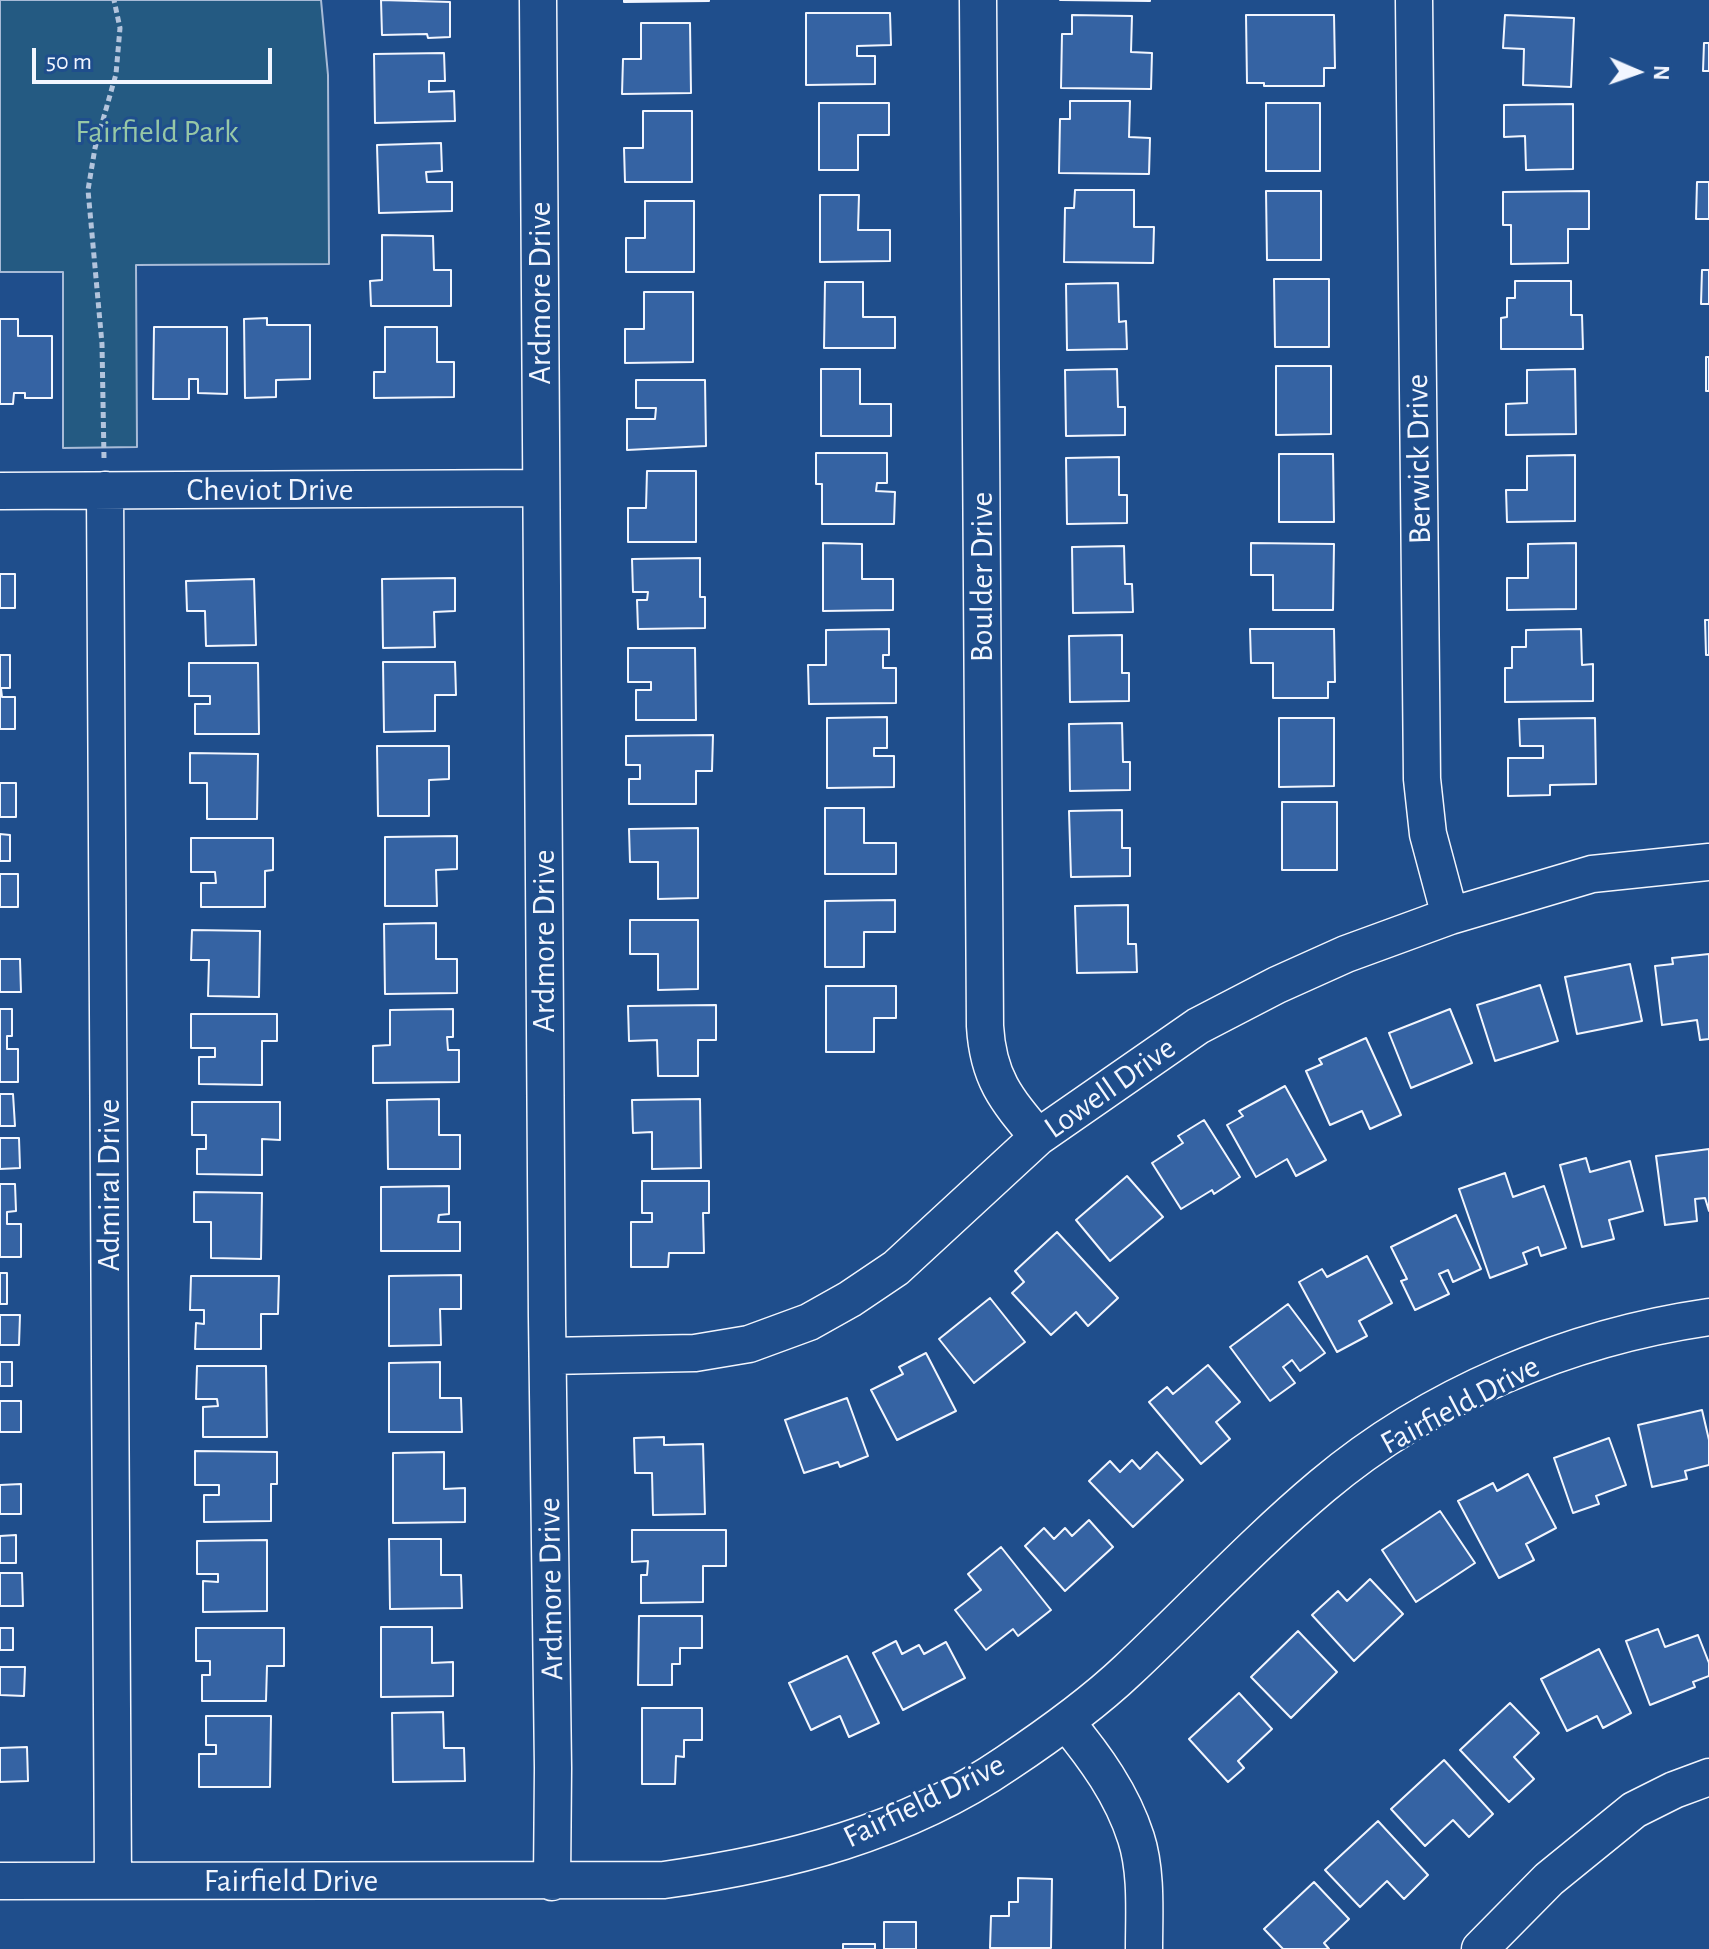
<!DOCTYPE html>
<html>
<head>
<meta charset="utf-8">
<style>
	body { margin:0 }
	#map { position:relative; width:1709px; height:1949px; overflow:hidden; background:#1f4e8c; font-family:"Alegreya Sans",sans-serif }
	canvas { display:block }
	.north { position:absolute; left:1597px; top:32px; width:80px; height:80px; -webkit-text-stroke:6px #1f4e8c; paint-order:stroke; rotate:92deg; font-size:22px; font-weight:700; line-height:32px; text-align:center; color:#f2f6ff }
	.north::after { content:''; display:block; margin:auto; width:28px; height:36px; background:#f2f6ff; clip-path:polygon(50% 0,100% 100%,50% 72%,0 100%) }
	.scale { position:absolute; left:32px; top:48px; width:240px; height:36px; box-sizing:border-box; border:4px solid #f2f6ff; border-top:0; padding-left:10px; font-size:24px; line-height:28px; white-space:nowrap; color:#f2f6ff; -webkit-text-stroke:6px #1f4e8c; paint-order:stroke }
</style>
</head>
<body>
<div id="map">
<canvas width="1709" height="1949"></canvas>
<div class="north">N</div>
<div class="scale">50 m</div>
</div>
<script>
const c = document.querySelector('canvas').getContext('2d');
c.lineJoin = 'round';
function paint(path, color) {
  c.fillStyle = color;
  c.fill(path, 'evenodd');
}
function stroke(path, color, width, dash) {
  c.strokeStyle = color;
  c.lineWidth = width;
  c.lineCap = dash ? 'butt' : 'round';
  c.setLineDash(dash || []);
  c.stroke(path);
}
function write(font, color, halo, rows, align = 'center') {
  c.font = font + ' "Alegreya Sans",sans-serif';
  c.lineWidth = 6;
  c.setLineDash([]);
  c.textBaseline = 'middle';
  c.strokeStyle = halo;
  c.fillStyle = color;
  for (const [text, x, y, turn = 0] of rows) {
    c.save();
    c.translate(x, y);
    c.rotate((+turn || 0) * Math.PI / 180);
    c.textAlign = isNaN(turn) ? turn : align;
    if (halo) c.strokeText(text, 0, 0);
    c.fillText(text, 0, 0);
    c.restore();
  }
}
const green = new Path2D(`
	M0,0H321L328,75L329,264L136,265L137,447L63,448V272H0Z`);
paint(green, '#245a82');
stroke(green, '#a8bbd7', 2);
const building = new Path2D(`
	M381,0L450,2V37L428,38L427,34L382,35Z
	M624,0H709V1L624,2Z
	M1060,0H1150V1Z
	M806,13H890L891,45L857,46V56H875V84L806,85Z
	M1072,15L1132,16L1131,52L1152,53L1151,89L1061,88L1062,34H1072Z
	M1246,15H1334L1335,68H1324V86H1264V83H1247Z
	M1505,15L1574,18L1571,87L1523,85L1524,49L1503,48Z
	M641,23H690L691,93L622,94L623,59H641Z
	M1704,43H1709V71H1703Z
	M444,53L445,81H429V92L454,91L455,121L375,123L374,54Z
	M1070,101H1130L1129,137L1150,138L1149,174L1059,173L1060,119H1070Z
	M819,103H889V135H858V170H819Z
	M1266,103H1320V171H1266Z
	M1573,104V169L1526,170L1525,136L1504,137V105Z
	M643,111H692V182H625L624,148H643Z
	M441,143L442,171L426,172L427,182H452V211L379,213L377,145Z
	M1697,182H1709V219H1696Z
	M1075,190H1134V227H1154L1153,263L1064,262L1065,208H1074Z
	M1266,191H1321V260H1267Z
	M1589,191V229H1568V263L1511,264V225H1503V192Z
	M820,195H859L858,230H890V261L820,262Z
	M645,201H694V272H626V238H645Z
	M382,235L433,236L434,270H451V306H371L370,281L382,280Z
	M1702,270H1709V304H1701Z
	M1274,279H1329V347H1275Z
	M1515,281H1571V315H1582L1583,349H1501V318L1507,317V298H1515Z
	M825,282H863V317H895V348H824Z
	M1118,283L1119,322L1126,321L1127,349L1067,350L1066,284Z
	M644,292H693V362L625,363V329H644Z
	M267,318V325H310V379L276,380V397L245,398L244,319Z
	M0,319H18V336H52V398H25V393H14L13,404H0Z
	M154,327H227V394L198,393V379H189V399H153Z
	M385,327H437V362H454V397L374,398V372H385Z
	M1706,357H1709V391H1706Z
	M1276,366H1331V434L1276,435Z
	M821,369H860V404H891V436H821Z
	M1117,369L1118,407H1125V435L1066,436L1065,370Z
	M1575,369L1576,434L1506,435V404L1527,403V370Z
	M636,380H705L706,446L627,450V419H655L656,408H636Z
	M816,453H887V483H877L876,491L895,492L894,524H822V484H816Z
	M1279,454H1333L1334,522H1279Z
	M1575,455V521L1507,522L1506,490H1527V456Z
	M1119,457V495H1127V523L1067,524L1066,458Z
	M647,471H696V542H628V508H646Z
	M823,543L862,544V579H893V610L823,611Z
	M1251,543L1334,544L1333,610H1273V575H1251Z
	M1576,543V609L1507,610V578H1528V544Z
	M1124,546L1125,584H1132L1133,612L1073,613L1072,547Z
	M700,558V597H705V628L638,629L637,600H647L648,592H633L632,559Z
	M0,574H15V608H0Z
	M455,578V611L434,612L435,647L383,648L382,579Z
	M254,579L256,645L206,646L205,611H187L186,581Z
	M1705,620H1709V655H1706Z
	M889,629V655H883V668H896V703L809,704L808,665H826V630Z
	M1250,629H1334L1335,682H1328V698H1273V663H1251Z
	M1581,629L1582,665L1593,664V701L1505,702V668H1512V647H1526V630Z
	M1122,635V673H1129V701L1070,702L1069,636Z
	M628,648H695L696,720H636V690H651V682H628Z
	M0,655H10V688H1L2,697H15V729H0Z
	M383,662H455L456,695H435V731L384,732Z
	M189,663H258L259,734H195V704H210V696H189Z
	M887,717V748H874V756H894V787L827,788V718Z
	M1279,718H1334V786L1279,787Z
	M1595,718L1596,784L1550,785V795L1508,796V758H1543V746H1520L1519,719Z
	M1122,723L1123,762H1130V790L1070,791L1069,724Z
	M713,735L712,771H696V804H629V779H640V765H626V736Z
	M377,746H449V779L429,780V816H378Z
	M190,753L258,754L257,819H207V783H190Z
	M0,783H16V817H0Z
	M1282,802H1337V870H1282Z
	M825,808H864V843H896V874H825Z
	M1122,810V848H1130V876L1071,877L1069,811Z
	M698,828V898L658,899V862H630L629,829Z
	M0,834L10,835V861H0Z
	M457,836V869L436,870L437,906H385V837Z
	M191,838H273V870L265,871V907H201V883H216L215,872H191Z
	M0,874H18V907H0Z
	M895,900V932H864V967H825V901Z
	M1128,905V944H1136L1137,972L1077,973L1075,906Z
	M630,920H698V989L658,990V954H630Z
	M436,923V959H457V993L385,994L384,924Z
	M192,930L260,931L259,997L208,996L209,960H191Z
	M1709,954V1039L1700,1040L1697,1020L1662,1025L1655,966L1673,964L1672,958Z
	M0,959H20L21,992H0Z
	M1630,964L1642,1021L1577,1034L1565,977Z
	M1540,985L1558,1041L1495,1061L1477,1005Z
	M826,986H896V1018H874V1052H826Z
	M716,1005V1040H698V1076H658L657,1040L629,1041L628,1006Z
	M0,1009H12V1036H7V1049H18V1082H0Z
	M453,1009V1037H447L448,1050H459V1082L373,1083V1046L390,1045V1010Z
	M1450,1009L1472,1063L1411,1088L1389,1033Z
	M191,1014H277V1041H262V1085L199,1084V1057H215V1048H191Z
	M1366,1038L1401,1115L1370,1129L1362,1111L1330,1125L1306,1071L1322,1064L1319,1059Z
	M1285,1086L1326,1160L1296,1176L1287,1159L1256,1177L1227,1125L1243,1116L1239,1111Z
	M0,1094H13L15,1126H0Z
	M439,1099V1135H460V1169H388L387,1100Z
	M700,1099L701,1168L652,1169V1132L633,1133L632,1100Z
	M192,1102H280V1140L262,1139V1175L197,1174V1149H206V1135H192Z
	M1204,1120L1240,1177L1214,1194L1212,1190L1181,1209L1152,1163L1183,1143L1178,1136Z
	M0,1138H19L20,1168L0,1169Z
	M1709,1149V1211L1705,1198L1695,1199L1697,1221L1665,1225L1656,1156Z
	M1586,1158L1590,1172L1630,1161L1643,1211L1609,1220L1614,1239L1582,1247L1560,1165Z
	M1505,1173L1513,1197L1544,1186L1566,1248L1541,1256L1538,1247L1523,1253L1527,1264L1490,1278L1459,1189Z
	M1127,1176L1163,1217L1110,1261L1076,1220Z
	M642,1181H709V1213H703L704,1253H669L668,1267H631V1222H652V1213H642Z
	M0,1184H15L16,1211L7,1212V1224H21V1257H0Z
	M449,1186V1214L439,1215L438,1222H460V1251H381V1187Z
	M194,1192L262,1193L261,1259L211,1258V1222H194Z
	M1456,1215L1481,1269L1453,1282L1448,1270L1439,1274L1449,1294L1415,1310L1401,1281L1407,1279L1391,1247Z
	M1057,1232L1118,1298L1088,1326L1076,1312L1051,1335L1012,1293L1024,1282L1015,1271Z
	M1367,1256L1392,1303L1359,1321L1367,1336L1337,1352L1299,1282L1322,1269L1327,1277Z
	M0,1273H7V1304H0Z
	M461,1275V1309H440L441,1345L389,1346V1276Z
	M191,1276H279L278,1314H261V1349H195L196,1323L204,1324V1310H190Z
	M990,1298L1025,1342L974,1383L939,1339Z
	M1288,1304L1325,1353L1300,1371L1292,1360L1283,1367L1295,1383L1270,1401L1230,1347Z
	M0,1315H20L19,1345H0Z
	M926,1353L956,1411L897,1440L871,1390L903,1374L899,1367Z
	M0,1362H12V1386H0Z
	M440,1362V1398H461L462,1432H389V1363Z
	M1208,1365L1240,1402L1216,1422L1230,1439L1201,1464L1149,1402L1167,1387L1173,1394Z
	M197,1366H266L267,1437H203V1407L218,1406L217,1399H196Z
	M847,1398L868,1456L840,1467L838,1462L804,1473L785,1420Z
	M0,1401H21V1432H0Z
	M1702,1410L1709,1440V1465L1685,1471L1687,1479L1652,1487L1638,1425Z
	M664,1437V1445L703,1444L705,1514L653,1515L652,1473H635L634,1438Z
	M1609,1438L1626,1485L1596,1496L1599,1504L1573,1513L1554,1458Z
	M195,1451L277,1452V1484H271V1521L204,1522V1495H219V1485H195Z
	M444,1452V1489L465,1488V1522L393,1523V1453Z
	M1157,1452L1183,1480L1133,1527L1089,1481L1110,1461L1120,1472L1132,1460L1140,1469Z
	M1528,1474L1556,1528L1526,1544L1534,1560L1499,1578L1458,1501L1493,1483L1497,1491Z
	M21,1484V1514H0V1485Z
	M1440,1511L1475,1563L1416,1602L1382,1550Z
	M1089,1520L1113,1547L1065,1591L1025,1546L1044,1528L1054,1539L1065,1528L1072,1536Z
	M632,1530H726V1566H703V1602L641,1603V1575H647L648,1561L632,1562Z
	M16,1535V1563H0V1536Z
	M389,1539H441V1575H461L462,1608L390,1609Z
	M267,1540V1611L203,1612V1581L218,1582V1574H197V1541Z
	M1001,1547L1051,1610L1018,1636L1013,1629L986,1650L955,1610L981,1590L968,1574Z
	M0,1573H22L23,1606H0Z
	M1370,1579L1403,1614L1354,1661L1312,1615L1338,1591L1347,1601Z
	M639,1616H702V1648H680V1664H672V1685H638Z
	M381,1627H432V1663L453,1662V1696L381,1697Z
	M0,1628H13V1650H0Z
	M196,1628H284V1666H267L266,1701H202V1675H210V1661H196Z
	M1658,1629L1665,1647L1698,1635L1709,1663V1676L1693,1682L1695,1687L1650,1705L1626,1641Z
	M1298,1631L1337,1672L1291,1718L1251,1677Z
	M896,1641L902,1654L919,1645L924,1654L946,1642L965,1678L903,1710L873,1653Z
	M1599,1649L1631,1713L1603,1728L1597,1716L1567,1731L1541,1679Z
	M847,1656L879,1723L849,1737L840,1716L811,1730L789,1683Z
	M0,1667H25L24,1696L0,1695Z
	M1239,1693L1272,1729L1238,1761L1244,1768L1228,1782L1189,1739Z
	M1510,1703L1539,1733L1514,1757L1534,1779L1509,1802L1460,1750Z
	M642,1708H702V1740H684V1757L676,1756L675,1784H642Z
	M443,1712L444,1748H464L465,1781L393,1782L392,1713Z
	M206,1716H271L270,1787H199V1754H216V1745H206Z
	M27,1747L28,1781L0,1782V1748Z
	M1444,1760L1493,1814L1469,1837L1453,1820L1425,1846L1391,1809Z
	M1378,1821L1428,1875L1404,1899L1387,1881L1360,1907L1325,1870Z
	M1018,1878L1052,1879L1051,1948H990L991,1916H1009V1902H1018Z
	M1314,1882L1349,1919L1324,1943L1329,1949H1283L1264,1929Z
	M884,1922H916V1949H884Z
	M843,1944H875V1949H843Z`);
paint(building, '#3563a3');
stroke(building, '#f2f6ff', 2);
const minor = new Path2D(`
	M538,0L547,1317L553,1768L552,1882
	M978,0L985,1026C988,1078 1006,1099 1038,1137
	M1414,0L1422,779L1428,834L1450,916
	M105,490L113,1881
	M0,491L541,488
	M548,1356L695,1353L749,1344L809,1322L850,1299L896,1268L1038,1137L1198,1026L1277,985L1346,954L1450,916L1592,874L1709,862
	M1066,1722C1095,1757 1122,1794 1136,1838C1147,1872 1144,1914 1144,1949
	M0,1881L664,1880C785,1863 905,1833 1007,1763C1049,1735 1091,1705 1128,1670C1193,1609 1254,1543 1322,1486C1430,1395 1570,1337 1709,1317
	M1480,1949L1549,1879L1634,1810L1674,1790L1709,1777`);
stroke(minor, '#f2f6ff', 39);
stroke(new Path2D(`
	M104,458L102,344L88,190L95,148L116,74L120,28L114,0`), '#b3c4dc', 5, [6, 4]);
stroke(minor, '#1f4e8c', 36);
write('32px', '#97c8a6', '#1f4e8c', [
	["Fairfield Park",157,132]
]);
write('32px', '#f2f6ff', '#1f4e8c', [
	["Ardmore Drive",540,293,-90],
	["Berwick Drive",1419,459,-91],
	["Cheviot Drive",270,490],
	["Boulder Drive",982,577,-90],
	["Ardmore Drive",544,941,-90],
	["Lowell Drive",1110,1088,-35],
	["Admiral Drive",109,1185,-90],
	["Fairfield Drive",1460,1405,-28],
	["Ardmore Drive",551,1589,-91],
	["Fairfield Drive",924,1801,-26],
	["Fairfield Drive",291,1881]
]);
</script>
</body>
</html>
